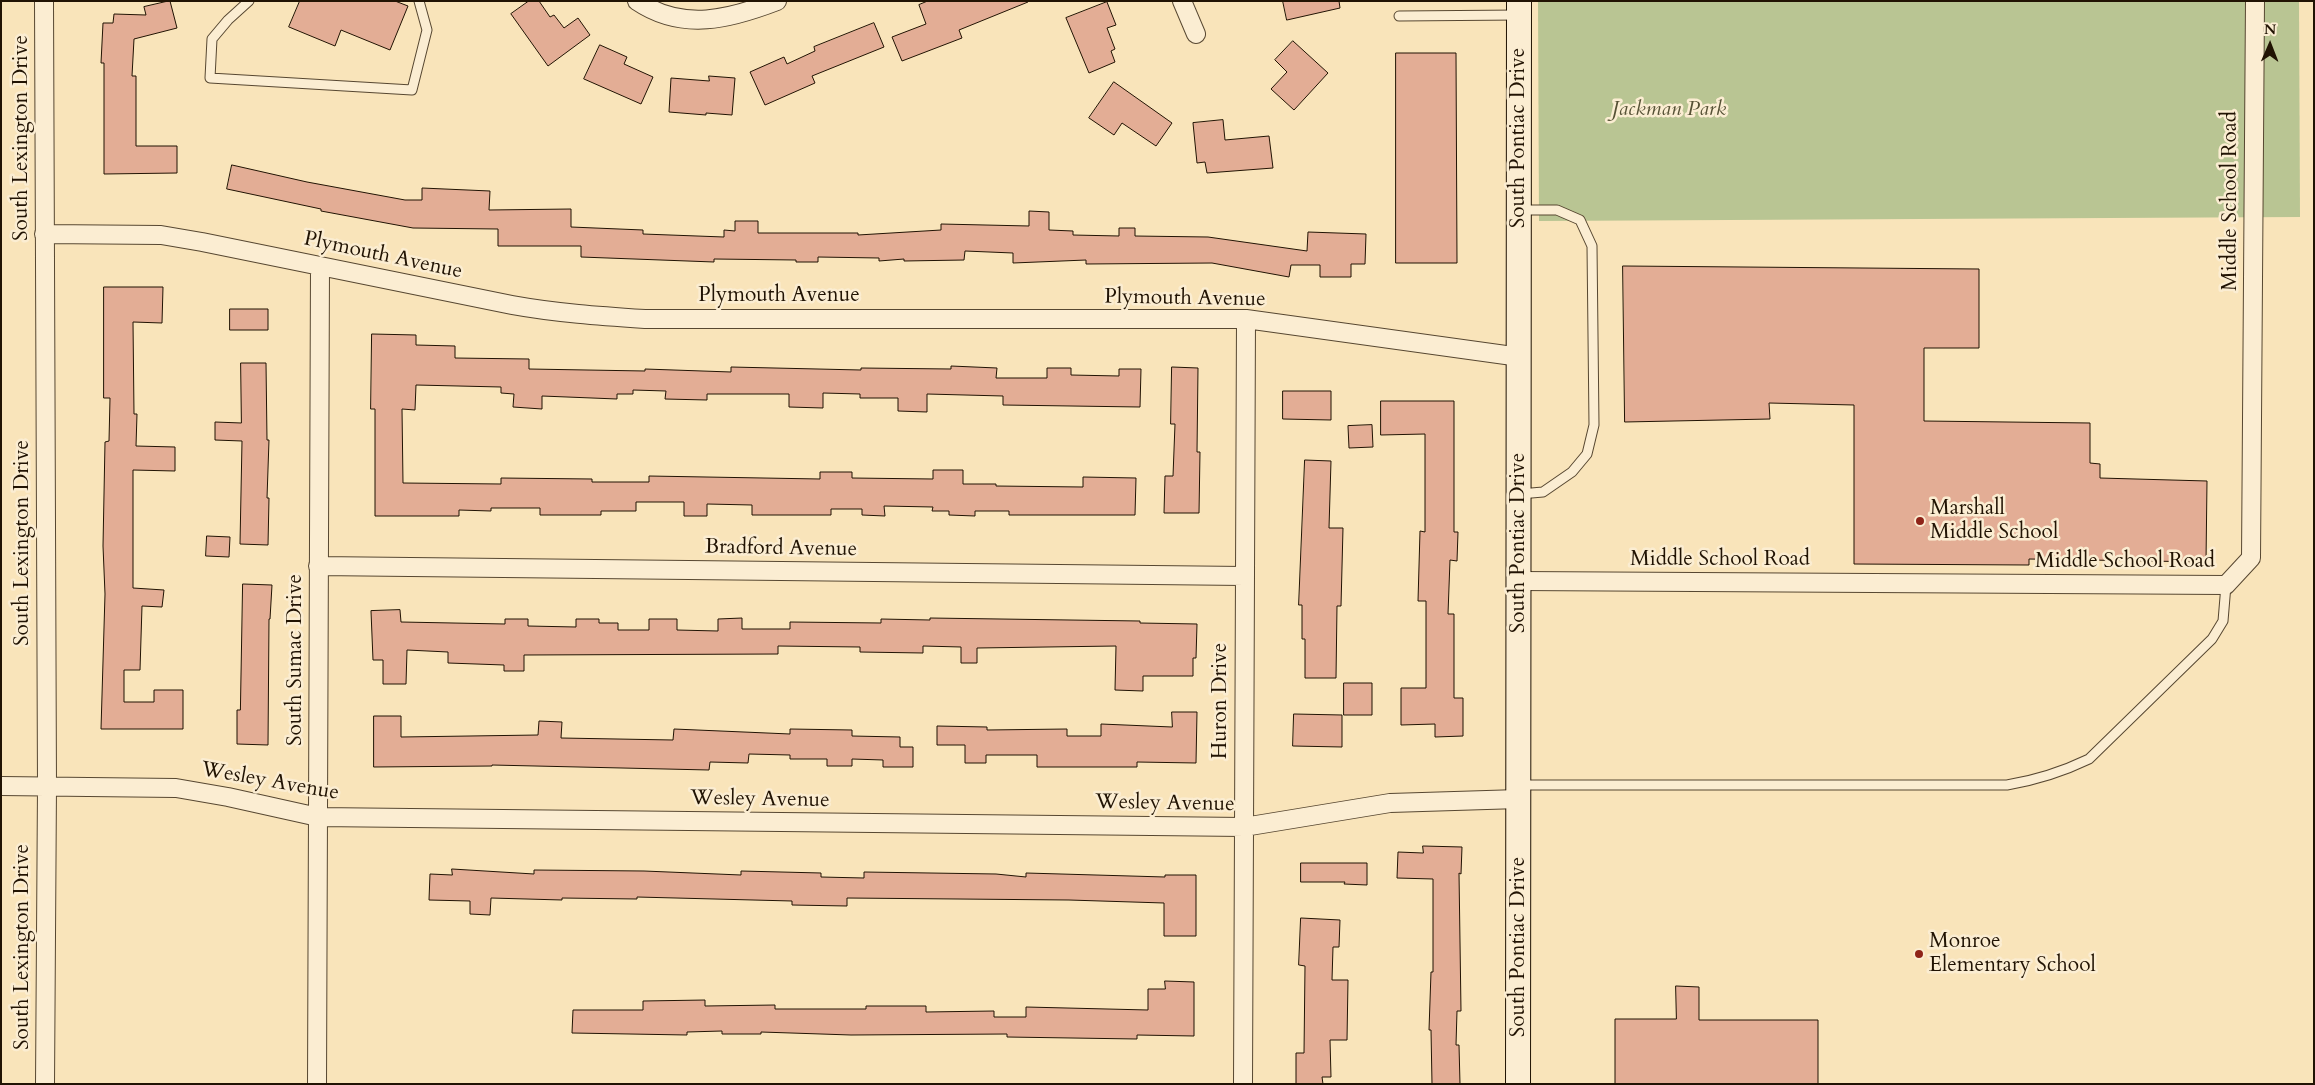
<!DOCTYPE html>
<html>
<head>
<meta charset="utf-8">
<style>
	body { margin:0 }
	#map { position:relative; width:2315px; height:1085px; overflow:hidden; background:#f9e4ba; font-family:Cardo,serif }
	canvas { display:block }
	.frame { position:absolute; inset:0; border:2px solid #211303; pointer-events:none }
	.north { position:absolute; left:2245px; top:20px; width:50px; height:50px; -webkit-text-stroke:4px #fbedd2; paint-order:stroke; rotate:1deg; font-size:14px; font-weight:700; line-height:20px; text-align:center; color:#211303 }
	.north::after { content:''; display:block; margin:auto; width:18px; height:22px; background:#211303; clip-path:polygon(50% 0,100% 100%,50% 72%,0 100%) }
</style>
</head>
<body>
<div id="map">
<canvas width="2315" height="1085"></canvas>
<div class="frame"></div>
<div class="north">N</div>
</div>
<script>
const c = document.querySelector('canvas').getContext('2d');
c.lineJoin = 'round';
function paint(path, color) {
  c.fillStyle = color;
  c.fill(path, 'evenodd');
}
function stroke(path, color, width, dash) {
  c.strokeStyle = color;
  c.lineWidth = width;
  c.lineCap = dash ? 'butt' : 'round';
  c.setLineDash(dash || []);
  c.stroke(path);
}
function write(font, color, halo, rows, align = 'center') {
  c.font = font + ' Cardo,serif';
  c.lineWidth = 5;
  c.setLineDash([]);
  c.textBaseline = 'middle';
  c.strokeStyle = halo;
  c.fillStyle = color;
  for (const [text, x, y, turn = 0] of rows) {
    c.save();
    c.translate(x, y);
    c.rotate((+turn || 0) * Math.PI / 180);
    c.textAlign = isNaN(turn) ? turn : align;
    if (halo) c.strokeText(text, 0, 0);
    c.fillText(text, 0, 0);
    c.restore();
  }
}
paint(new Path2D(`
	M1538,1H2299L2300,217L1539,221Z`), '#b9c593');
const building = new Path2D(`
	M170,1L177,28L134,39L132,76H136V146H177V173L104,174V63H101L103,23H113L114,14L146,15L144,7Z
	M300,1H395L408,6L390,50L341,30L335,46L289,27Z
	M529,1H539L550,17L554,15L564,28L578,18L590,35L548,66L511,14Z
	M928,1H1028V2L959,30L962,38L902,61L892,37L926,24L919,5Z
	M1283,1H1339L1340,8L1287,20Z
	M1107,2L1116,25L1107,28L1115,49L1111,51L1115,62L1089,73L1066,18Z
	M874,23L884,47L812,76L815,83L765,105L750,72L784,57L787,64L815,51L814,47Z
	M1293,41L1328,73L1294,110L1271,89L1287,72L1275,60Z
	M600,45L627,57L624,64L653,77L641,104L584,79Z
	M1396,53H1456L1457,263H1396Z
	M709,76L735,78L732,115L706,113V115L669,112L671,78L709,81Z
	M1114,82L1172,123L1156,146L1122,123L1114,135L1089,118Z
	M1223,120L1225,140L1269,136L1273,168L1207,173L1205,162L1197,163L1193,123Z
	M232,165L307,182L405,200H422V188L490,191L489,210L571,209V227L643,230V234L724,237V230L735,231V221H758V233H858V235L941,230V224L1029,226V211L1049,212V230L1073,231V235L1119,236V228H1135V236L1208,237L1307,251L1308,232L1366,234L1365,264H1351V277H1320V265H1291L1289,277L1212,263L1086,264V260L1013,263V253L965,251L964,260L904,261V259L879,261V258L818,257V262H796V260L714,259V262L581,257V246H498V229L413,228L321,211V209L227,189Z
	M1623,266L1979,269V348H1924V421L2090,423V463L2100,464V478L2207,481L2206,562L2029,559V565L1854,564V405L1769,403L1770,419L1625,422Z
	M104,287H163L162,323L133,322L134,414H137L136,446L175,447V471L133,470V588L164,590L162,607L142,606L140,670H124V702H154V690H183V729H101L105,594L103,546L105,442L109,441L110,398H104Z
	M230,309H268V330H230Z
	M372,334L416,335V345L455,346V358L529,359V369L645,371V369L731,372V367L861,370V368L951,369V366L997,368L996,378H1047V368H1071V375L1119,376V369H1141L1140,407L1003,405V396L927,394V412L898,411V398H860V394L823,393V408L789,407V394H707V400L665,399L666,391L633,390V394H617V399L542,396V409L513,407L514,394L501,393V387L416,385L415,410L402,409L403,483L501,484V478L592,479V482H649V476L820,479V472H852V478L933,479V470H963V484H996V486L1083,487V477L1136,478L1135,515H1009V511H975V516L949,515V511H932L933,507L884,506L885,516L862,515V509H831V515H752V505L707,504V516H684V502H636V511H601V515H540V508H491V511L459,510V516H375V409H371Z
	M241,363H266L267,440H269L267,498H269L268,545L240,544L242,441L215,440V422L241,423Z
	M1172,367L1198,368L1197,452H1200L1199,513H1164L1165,476H1173L1175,424H1171Z
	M1283,391H1331V420L1283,419Z
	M1381,401H1454V532H1458L1457,561L1450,560L1448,614H1454V698H1463V736L1435,737V724L1401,725V688H1426V601H1418L1420,531L1425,532V434L1381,435Z
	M1372,425L1373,447L1349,448L1348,426Z
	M1305,460L1331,461L1329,528H1343L1341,606H1337L1336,678H1305V639H1302V605H1299Z
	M207,536L230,537L229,557L206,556Z
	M243,584L272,585L270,619H269L268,745L237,744V710H240Z
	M400,610L401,622L505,624V619H528V626L576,627V619H599V623H618V630H649V619H677V630L718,631V619L742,618V629H790V622L881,623V619L930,620V618L1140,621V623L1197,624L1196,658H1193V676H1143V691L1115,690L1116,646L977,648V663H961V647L923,646V653L860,652V647L778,646V654L524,655V671H504V665L448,663V652L407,650L406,684H383V660H373L371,611Z
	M1344,683H1372V715H1344Z
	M1172,712H1197L1196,763L1137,762V767H1037V755H986V763H965V745H937V726L987,727V730L1067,729V736H1101V724L1172,727Z
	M1294,714L1342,715V747L1293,746Z
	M374,716H401V737L538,735L539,721L562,722L561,738L673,740L674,729L790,734V729L852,730V736L900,737V747H913V767H883V760L852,759V766H827V759H790V755L749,754L748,763L710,762L709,770L492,765V766L374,767Z
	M1423,846L1462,847L1461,874L1459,873L1461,1011H1457L1456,1045H1459L1460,1084H1432L1431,1030H1429L1431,972H1433V879L1397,878L1398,852L1423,853Z
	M1301,863H1367V885L1344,884L1345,882H1301Z
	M452,869L534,874V870L644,871L741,875V871L821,873V877L864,878V872L996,874L1026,877V873L1165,877V875H1196V936H1164V903L1069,900L847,898V906L792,905V901L637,897V899L562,898V900L491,898L490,915L470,914V901L429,900L430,874L452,875Z
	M1301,918L1340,920L1339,947H1333L1332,980H1348L1347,1040H1330L1331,1077H1322L1323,1084H1296V1053H1304L1305,966L1299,965Z
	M1165,981L1194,982V1036L1137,1035V1039L1007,1037V1034L851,1035L761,1032V1034H722V1031L687,1032V1035L572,1033L573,1010H643V1001L705,1000V1006L775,1005V1009H866V1006H926V1012L994,1011V1017H1026V1007L1148,1010V989H1165Z
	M1676,986L1699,987V1020H1818V1084H1615V1019H1676Z`);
paint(building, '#e3ad95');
stroke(building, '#211303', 1);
const lane = new Path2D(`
	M249,1L228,20L212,39L210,78L412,90L427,30L419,1
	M1399,16L1519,15
	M1520,210H1557L1580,220L1592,246L1594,425L1587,454L1572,472L1543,492L1520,494
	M1520,785H2007C2037,780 2062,772 2089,759L2212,639L2223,621L2226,585`);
const street = new Path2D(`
	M44,1L47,786L45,1084
	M637,1C683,32 730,19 777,1
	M1182,1L1196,34
	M44,234L161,235L202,242L512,305C556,313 600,316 645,319H1246L1520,357
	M318,566L1244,576
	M1519,581L2226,585L2251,558L2255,1
	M1,786L176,788L228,797L318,817L1244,827L1390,803L1519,799
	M317,1084L320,266
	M1243,1084L1246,319`);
const secondary = new Path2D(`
	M1518,1084L1519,1`);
stroke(lane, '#574731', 11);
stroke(street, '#574731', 20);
stroke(secondary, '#211303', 26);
stroke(lane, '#fbedd2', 9);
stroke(street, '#fbedd2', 18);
stroke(secondary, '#fbedd2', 24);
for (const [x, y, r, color] of [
	[1920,521,5,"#8f2418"],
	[1919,954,5,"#8f2418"]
]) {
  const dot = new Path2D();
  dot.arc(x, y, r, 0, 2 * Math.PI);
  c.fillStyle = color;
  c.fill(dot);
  stroke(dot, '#fbedd2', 2);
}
write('italic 21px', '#565135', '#fbedd2', [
	["Jackman Park",1669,110]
]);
write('21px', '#211303', '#fbedd2', [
	["South Lexington Drive",22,138,-90],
	["South Pontiac Drive",1519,138,-90],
	["Middle School Road",2231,201,-90],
	["Plymouth Avenue",383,256,12],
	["Plymouth Avenue",779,296],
	["Plymouth Avenue",1185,299,1],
	["South Lexington Drive",23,543,-90],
	["South Pontiac Drive",1519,543,-90],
	["Bradford Avenue",781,549,1],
	["Middle School Road",1720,560],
	["Middle School Road",2125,562],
	["South Sumac Drive",296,660,-90],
	["Huron Drive",1221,701,-90],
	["Wesley Avenue",270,782,10],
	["Wesley Avenue",760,800,1],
	["Wesley Avenue",1165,804,1],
	["South Lexington Drive",23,947,-90],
	["South Pontiac Drive",1519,947,-90]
]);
write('21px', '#211303', '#fbedd2', [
	["Marshall",1930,509],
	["Middle School",1930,533],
	["Monroe",1929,942],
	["Elementary School",1929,966]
], 'left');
</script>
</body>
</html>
